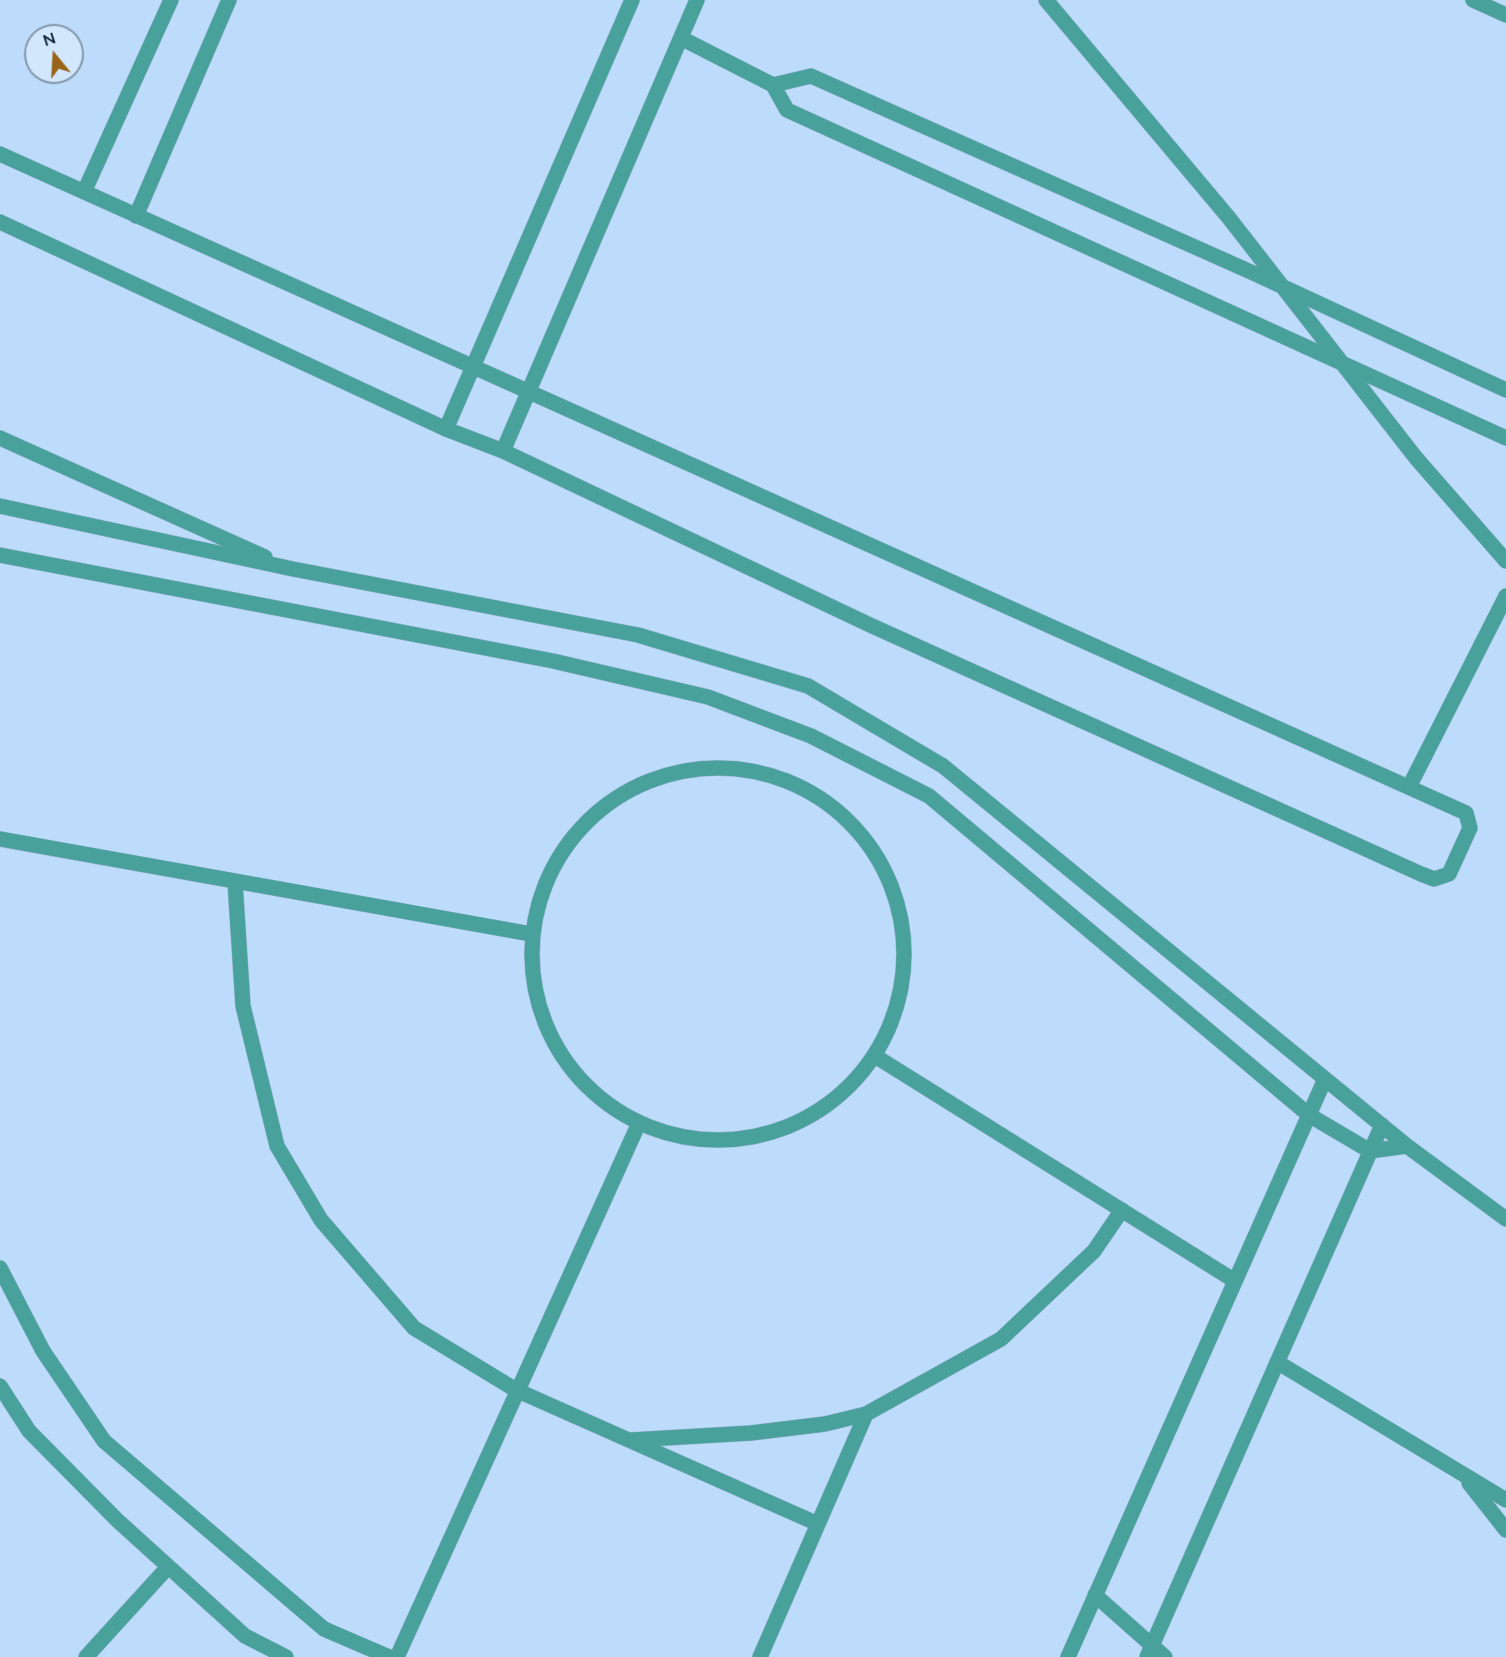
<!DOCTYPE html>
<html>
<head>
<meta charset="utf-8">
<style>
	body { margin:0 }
	#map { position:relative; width:1506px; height:1657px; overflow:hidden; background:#bddbfa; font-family:Mulish,sans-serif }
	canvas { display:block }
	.north { position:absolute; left:24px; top:24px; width:60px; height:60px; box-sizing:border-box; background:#d3e7fc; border:2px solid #8498ac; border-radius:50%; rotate:342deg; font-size:16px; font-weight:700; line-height:24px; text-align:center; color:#0e2134 }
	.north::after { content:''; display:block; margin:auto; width:21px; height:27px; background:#98641a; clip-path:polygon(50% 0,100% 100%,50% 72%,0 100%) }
</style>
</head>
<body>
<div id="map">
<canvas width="1506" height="1657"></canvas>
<div class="north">N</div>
</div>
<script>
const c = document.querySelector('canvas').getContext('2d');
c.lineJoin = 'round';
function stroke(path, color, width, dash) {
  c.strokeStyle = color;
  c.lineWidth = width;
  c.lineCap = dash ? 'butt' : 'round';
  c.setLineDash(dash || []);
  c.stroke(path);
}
const minor = new Path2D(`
	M1046,0L1229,218L1416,458L1506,561
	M1473,0L1506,15
	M681,38L773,85L787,110L1506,438
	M773,85L811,76L1251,272L1506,390
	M0,154L1466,813L1470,828L1449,874L1434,879L1421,874L870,625L503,451L446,429L0,222
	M84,192L171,0
	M136,216L229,0
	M446,429L632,0
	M0,438L265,557
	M503,451L697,0
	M0,506L293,569L638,635L808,686L943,766L1407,1146L1506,1219
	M0,555L553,661L708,697L811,736L929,796L1309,1115L1370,1151L1407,1146
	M532 954a186 186 0 1 1 372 0a186 186 0 1 1-372 0Z
	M1409,787L1506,596
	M0,839L531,934
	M235,882L243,1006L277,1146L321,1220L414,1328L516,1390L818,1524
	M875,1056L1235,1281
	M0,1268L43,1351L104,1441L324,1629L389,1657
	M1277,1362L1506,1500
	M0,1386L29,1431L117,1520L245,1636L286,1657
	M631,1440L751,1433L825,1424L866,1414L1001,1339L1094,1251L1122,1210
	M1469,1483L1506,1530
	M1095,1595L1165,1657
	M86,1657L168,1567
	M397,1657L639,1123
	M760,1657L866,1414
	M1068,1657L1325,1079
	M1147,1657L1382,1125`);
stroke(minor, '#9ab6d2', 16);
stroke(minor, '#49a19c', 15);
</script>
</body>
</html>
